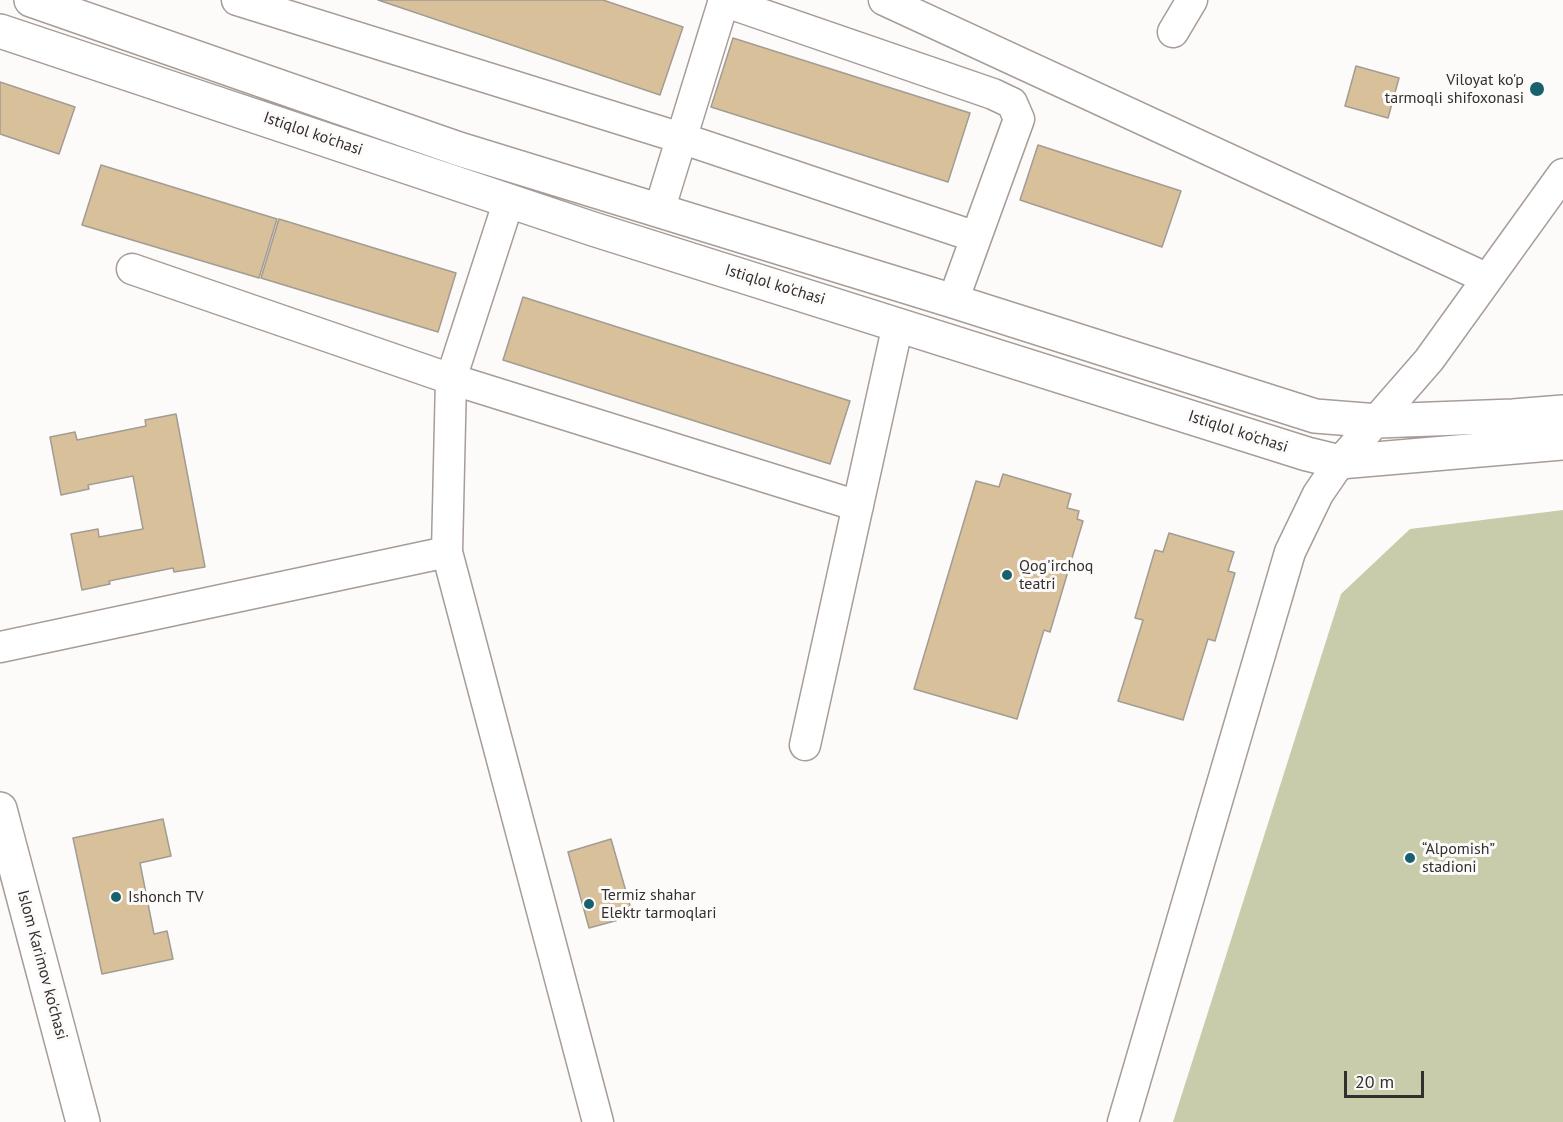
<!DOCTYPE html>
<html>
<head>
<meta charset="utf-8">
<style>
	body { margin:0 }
	#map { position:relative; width:1563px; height:1122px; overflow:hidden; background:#fdfbfa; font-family:"PT Sans",sans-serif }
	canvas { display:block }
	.scale { position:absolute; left:1344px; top:1071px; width:80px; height:27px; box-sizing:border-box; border:3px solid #332f2d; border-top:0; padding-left:8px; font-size:18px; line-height:21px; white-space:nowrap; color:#332f2d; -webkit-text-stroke:4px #fdfbfa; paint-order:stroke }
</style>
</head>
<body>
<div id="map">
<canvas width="1563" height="1122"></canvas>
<div class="scale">20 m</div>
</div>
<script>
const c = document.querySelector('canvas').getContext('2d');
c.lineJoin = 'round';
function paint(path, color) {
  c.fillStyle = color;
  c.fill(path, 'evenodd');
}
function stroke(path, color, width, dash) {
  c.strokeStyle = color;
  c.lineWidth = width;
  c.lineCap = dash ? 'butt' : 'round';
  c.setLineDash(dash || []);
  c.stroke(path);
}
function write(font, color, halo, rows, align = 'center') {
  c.font = font + ' "PT Sans",sans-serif';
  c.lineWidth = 6;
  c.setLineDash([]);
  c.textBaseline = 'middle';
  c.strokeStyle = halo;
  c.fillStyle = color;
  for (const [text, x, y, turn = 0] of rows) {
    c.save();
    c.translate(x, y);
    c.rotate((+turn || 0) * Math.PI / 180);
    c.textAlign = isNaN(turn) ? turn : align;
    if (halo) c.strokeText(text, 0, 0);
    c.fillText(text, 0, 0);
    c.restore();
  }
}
paint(new Path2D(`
	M1563,510V1122H1173L1341,594L1410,529Z`), '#c8ccaa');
const building = new Path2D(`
	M378,0H603L683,27L660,95Z
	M733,38L970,113L948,182L711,107Z
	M1356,66L1399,78L1388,118L1345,106Z
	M0,82L75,107L59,154L0,134Z
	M1038,145L1181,191L1162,247L1020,200Z
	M101,165L277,219L259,278L82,225Z
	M279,219L456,273L438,332L261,278Z
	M523,297L850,401L830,464L503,360Z
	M176,414L205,567L174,572L173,568L109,581L110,584L82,590L71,534L98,529L99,537L143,529L133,476L88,485L89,489L61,495L50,437L75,432L77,440L146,426L145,420Z
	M1003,474L1071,494L1067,508L1079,511L1077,519L1083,521L1050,632L1044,630L1017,719L914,689L976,481L999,487Z
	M1169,533L1234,552L1228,571L1235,573L1215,641L1208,639L1183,720L1118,701L1143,620L1135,618L1155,550L1163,552Z
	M163,819L171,856L140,863L154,934L167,931L173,959L102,974L73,838Z
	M611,839L633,916L589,928L568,852Z`);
paint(building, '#d8c09a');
stroke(building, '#a29c93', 1.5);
const street = new Path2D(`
	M237,0L681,138L976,237
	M884,0L1486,278
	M723,1L993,94L1012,103L1019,119L953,301
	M1173,32L1192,0
	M509,200L451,379L447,552L598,1122
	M659,211L724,0
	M132,269L451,379L858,506
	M0,647L447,552
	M805,745L898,324
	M1123,1122L1290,552L1318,494L1340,462L1429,360L1563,174`);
const secondary = new Path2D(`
	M31,0L459,149L953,301L1315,416L1378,421L1513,416L1563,412
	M0,31L593,229L1307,454L1340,462L1563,443
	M0,809L83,1122`);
stroke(street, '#a79c97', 33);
stroke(secondary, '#a79c97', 36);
stroke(street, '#fff', 30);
stroke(secondary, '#fff', 33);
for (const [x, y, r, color] of [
	[1537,89,8,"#17616f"],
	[1007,575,6,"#17616f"],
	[1410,858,6,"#17616f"],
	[116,897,6,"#17616f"],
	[589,904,6,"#17616f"]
]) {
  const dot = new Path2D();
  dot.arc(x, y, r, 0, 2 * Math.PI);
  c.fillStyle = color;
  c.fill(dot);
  stroke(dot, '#fdfbfa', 2);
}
write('16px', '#332f2d', '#fdfbfa', [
	["Viloyat ko'p",1524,80,"right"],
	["tarmoqli shifoxonasi",1524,98,"right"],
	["Qog'irchoq",1019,566],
	["teatri",1019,584],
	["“Alpomish”",1422,849],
	["stadioni",1422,867],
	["Termiz shahar",601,895],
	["Elektr tarmoqlari",601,913],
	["Ishonch TV",128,897]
], 'left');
write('16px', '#332f2d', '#fdfbfa', [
	["Istiqlol ko'chasi",313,134,19],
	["Istiqlol ko'chasi",775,285,17],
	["Istiqlol ko'chasi",1238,432,18],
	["Islom Karimov ko'chasi",42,965,75]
]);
</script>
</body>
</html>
